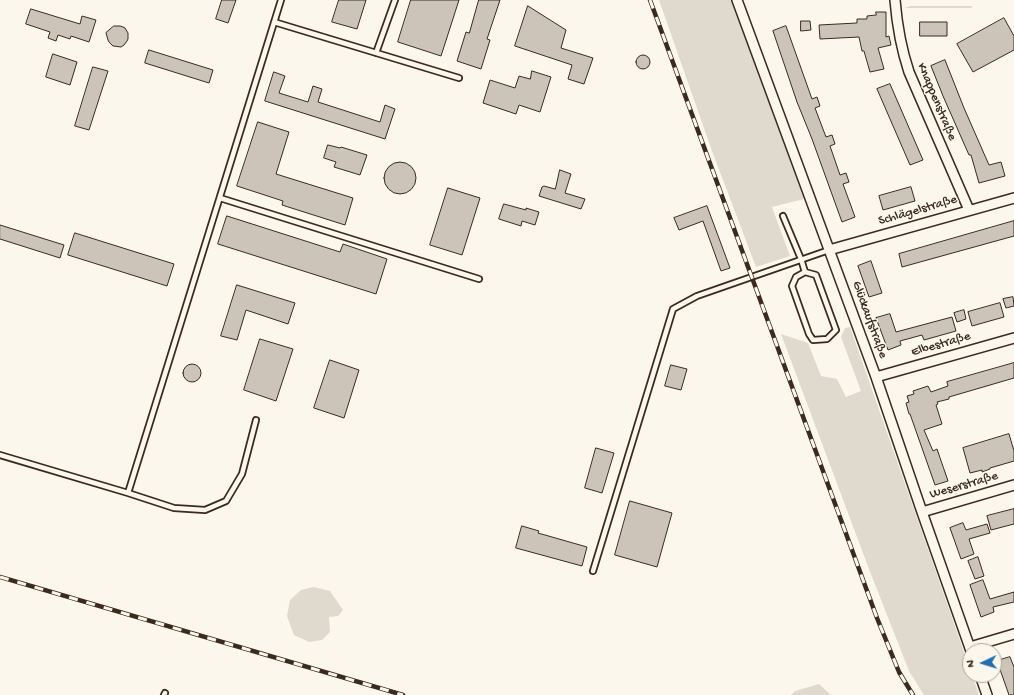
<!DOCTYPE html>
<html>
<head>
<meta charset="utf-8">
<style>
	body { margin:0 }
	#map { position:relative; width:1014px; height:695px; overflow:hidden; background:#fbf7ec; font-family:"Gochi Hand",sans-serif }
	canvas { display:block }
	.north { position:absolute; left:962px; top:643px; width:40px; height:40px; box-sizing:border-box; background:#fbf7ec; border:1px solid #aea59a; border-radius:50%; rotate:266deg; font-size:11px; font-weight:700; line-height:16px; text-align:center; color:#3b2a1e }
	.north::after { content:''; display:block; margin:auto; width:14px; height:18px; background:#1f6fb2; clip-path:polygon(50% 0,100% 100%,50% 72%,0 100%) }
</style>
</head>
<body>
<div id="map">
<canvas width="1014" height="695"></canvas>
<div class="north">N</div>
</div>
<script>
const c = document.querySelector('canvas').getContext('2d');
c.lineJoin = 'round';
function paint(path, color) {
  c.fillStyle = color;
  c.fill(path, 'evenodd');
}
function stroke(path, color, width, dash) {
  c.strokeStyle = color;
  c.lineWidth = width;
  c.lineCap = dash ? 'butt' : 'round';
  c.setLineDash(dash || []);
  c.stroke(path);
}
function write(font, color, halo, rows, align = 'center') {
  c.font = font + ' "Gochi Hand",sans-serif';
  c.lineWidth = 3;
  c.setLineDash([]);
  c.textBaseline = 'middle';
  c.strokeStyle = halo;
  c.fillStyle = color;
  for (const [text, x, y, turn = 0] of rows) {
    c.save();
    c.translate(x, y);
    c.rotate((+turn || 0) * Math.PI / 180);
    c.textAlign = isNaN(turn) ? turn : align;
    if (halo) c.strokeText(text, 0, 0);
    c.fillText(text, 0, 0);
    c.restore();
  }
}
paint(new Path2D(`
	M659,0H734L804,199L772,207L790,256L756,267L712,151Z
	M911,6H972V8H904Z
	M850,327L970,669V675H972L979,695H924L909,671L869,569L781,334L808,343L821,376L837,379L846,397L861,391L841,337L845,328Z
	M314,587L330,591L343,610L338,616L329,617L330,632L322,640L309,642L294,635L287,616L290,600L301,590Z
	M819,684L831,695H791L795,691Z`), '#dfd9ce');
const building = new Path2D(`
	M222,0H236L228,23L216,19Z
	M339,0H366L357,29L332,22Z
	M411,0H459L441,56L398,42Z
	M479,0H500L487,39L490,40L481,69L457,61L466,32L469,33Z
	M528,6L566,30L561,48L593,58L584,84L568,79L572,65L515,46Z
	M31,9L80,24L82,16L96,20L89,42L71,36L70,39L58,35L56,41L48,38L50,32L26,24Z
	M876,12H886V37L889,36L891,45L878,48L884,69L870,72L864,51H862L859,37L820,39L819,25L857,23V19H867V16L876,15Z
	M1004,18L1014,36V50L973,72L957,44Z
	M801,21H810L811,30L801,31Z
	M920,22H947V36H920Z
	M114,26H120L123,27L125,28L128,33V39L127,41L124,45L121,47L113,46L109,42L108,40L106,33Z
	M786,26L812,99L817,97L820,106L815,108L826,137L832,135L835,144L830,146L840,175L846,173L849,182L843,184L855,217L842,222L812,139L797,102L773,31Z
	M149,50L213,70L209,83L145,63Z
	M53,54L77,62L70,85L46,77Z
	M636 62a7 7 0 1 1 14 0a7 7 0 1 1-14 0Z
	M945,60L964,108L989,165L1001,162L1005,176L979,183L971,155H969L943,96L931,66Z
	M93,67L108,71L89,130L75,126Z
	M532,71L551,77L540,112L519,105L516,114L483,103L490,80L515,88L519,76L530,79Z
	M274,72L285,76L279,93L308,102L313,86L322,89L318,102L380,122L385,105L395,109L385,139L265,101Z
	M890,84L923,160L910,165L877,89Z
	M258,122L289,132L276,174L353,198L345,225L282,205L283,201L237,186Z
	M328,145L340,148L341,147L367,155L360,175L334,167L336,162L324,158Z
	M384 178a16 16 0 1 1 32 0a16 16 0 1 1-32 0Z
	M560,170L571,174L565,193L585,199L581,209L539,196L542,187L544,186L555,189Z
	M911,187L915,201L883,210L879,196Z
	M448,188L480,198L462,255L430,245Z
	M504,204L526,210V208L539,212L535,225L522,221L521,226L499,219Z
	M707,206L730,268L721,271L703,221L679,230L674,218Z
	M227,216L340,252L343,244L387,259L376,294L218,244Z
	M1014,221V236L902,267L899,254Z
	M0,225L64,245L60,258L0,239Z
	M75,233L174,264L167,286L68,255Z
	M871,261L882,293L869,297L858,266Z
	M237,285L295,303L288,324L246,310L237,340L221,336Z
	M1013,297L1014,306L1006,308L1003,299Z
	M1000,303L1004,317L972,326L968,312Z
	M964,310L966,319L957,322L954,313Z
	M890,314L896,332L952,317L956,331L924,340L922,335L900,341L901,345L888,350L876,318Z
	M260,339L293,349L276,401L244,390Z
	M330,360L359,370L344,418L314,408Z
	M1014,363V378L949,397V399L937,402L938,404L936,405L942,424L924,430L933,451L937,449L948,481L935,485L910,414H909L906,403L909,402L907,396L914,394L913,391L928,386L931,392L948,386L947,382Z
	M183 373a9 9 0 1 1 18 0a9 9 0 1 1-18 0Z
	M671,365L687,369L681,390L665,386Z
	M1009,434L1014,451V461L990,468V469L982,472V470L970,473L963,448Z
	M596,448L614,453L602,493L585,488Z
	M630,501L672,513L657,567L615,555Z
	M1014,509V524L991,530L987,516Z
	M963,523L966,530L987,524L990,533L969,539L974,554L961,559L950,528Z
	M522,526L539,531L538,533L587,547L582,566L516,548Z
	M978,557L984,576L975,579L968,561Z
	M983,580L990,599L1014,592V602L993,607L994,612L981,617L970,585Z
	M1010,657L1014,667V695H1009L997,661Z`);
paint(building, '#ccc4b9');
stroke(building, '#3b2a1e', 1);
const lane = new Path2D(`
	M274,22L459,78
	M376,53L395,0
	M220,198L479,279
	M783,216L801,259L805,272L816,275L836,330L827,339L813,340L809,334L792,286L796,277L805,272
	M0,455L128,493L174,508L205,510L226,501L242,474L256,420
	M128,493L281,0
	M593,571L673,309L697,296L829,250
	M164,695L165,693`);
const street = new Path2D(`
	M737,0L876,377L922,512L971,651
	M895,0C897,25 901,48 909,72L969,210
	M829,250L1014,198
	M876,377L1014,338
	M922,512L1014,485
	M970,647L1014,634
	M980,675L987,695`);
stroke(lane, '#3b2a1e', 8);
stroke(street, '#3b2a1e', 12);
stroke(lane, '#fbf7ec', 4.5);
stroke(street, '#fbf7ec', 9);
const rail = new Path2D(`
	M650,0L877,618L899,672L913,695
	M0,577L403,695`);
stroke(rail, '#3b2a1e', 4.5);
stroke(rail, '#fbf7ec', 3, [9]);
write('13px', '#3b2a1e', '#fbf7ec', [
	["Knappenstraße",936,102,67],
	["Schlägelstraße",918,211,-16],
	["Glückaufstraße",869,320,70],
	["Elbestraße",941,345,-16],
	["Weserstraße",964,486,-16]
]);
</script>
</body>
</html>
